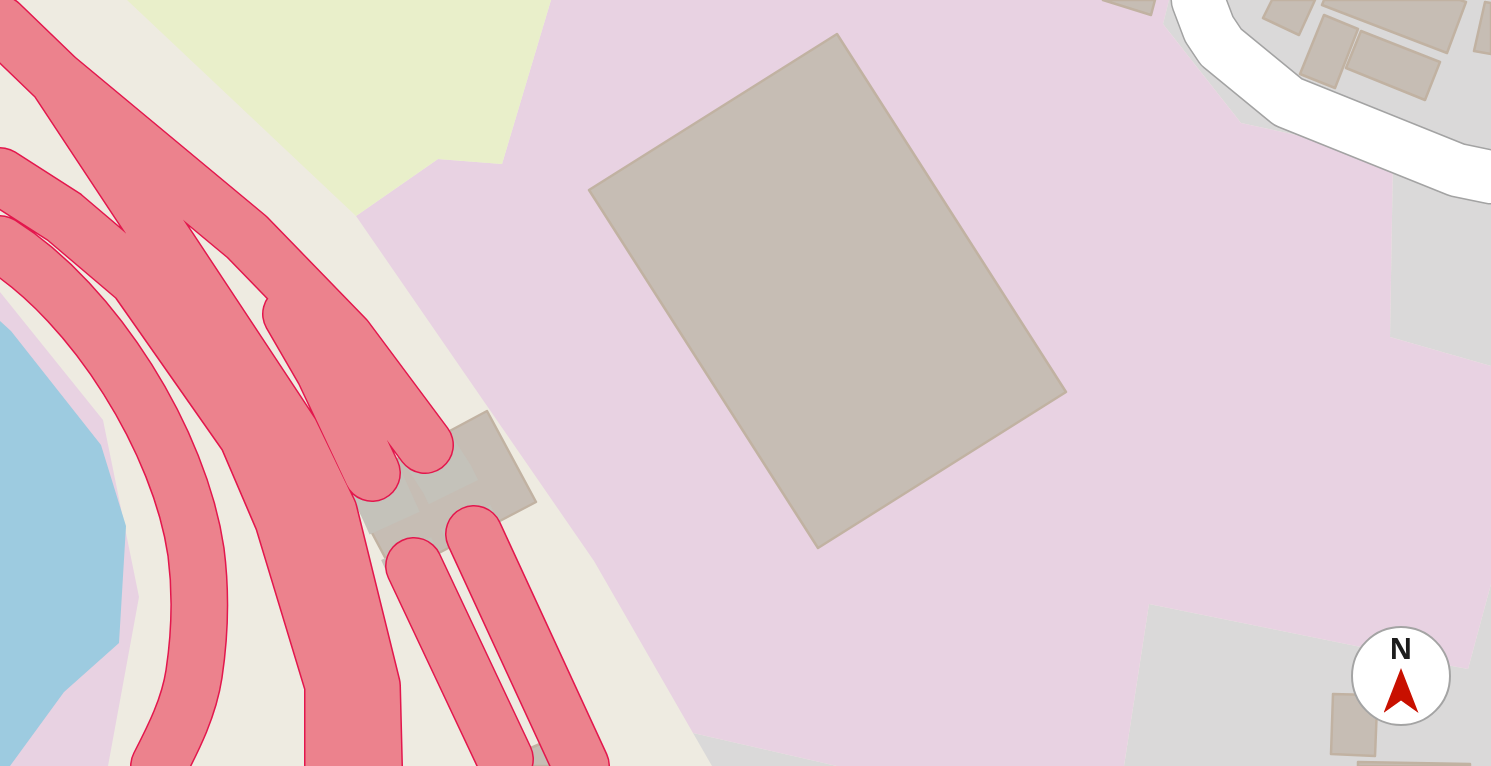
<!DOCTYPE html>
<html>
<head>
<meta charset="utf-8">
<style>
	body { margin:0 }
	#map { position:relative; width:1491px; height:766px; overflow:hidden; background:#eeebe1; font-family:"Open Sans",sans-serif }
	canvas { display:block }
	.north { position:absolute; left:1351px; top:626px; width:100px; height:100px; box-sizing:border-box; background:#fff; border:2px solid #a4a4a4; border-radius:50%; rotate:0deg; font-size:28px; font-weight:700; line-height:40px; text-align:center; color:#1c1c1c }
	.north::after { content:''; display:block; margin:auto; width:35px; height:45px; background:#c81000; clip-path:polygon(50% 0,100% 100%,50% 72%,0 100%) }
</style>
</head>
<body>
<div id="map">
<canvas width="1491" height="766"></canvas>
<div class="north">N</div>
</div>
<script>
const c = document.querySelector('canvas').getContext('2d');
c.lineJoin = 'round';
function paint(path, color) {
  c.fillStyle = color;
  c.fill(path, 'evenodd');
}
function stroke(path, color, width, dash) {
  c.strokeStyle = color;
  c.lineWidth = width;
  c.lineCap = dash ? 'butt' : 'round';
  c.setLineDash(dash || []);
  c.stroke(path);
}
paint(new Path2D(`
	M1169,0H1491V366L1390,337L1393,156L1241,123L1163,24Z
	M1491,584V766H1124L1149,604L1371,649V706H1431V662L1468,669Z
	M693,733L837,766H712Z`), '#dad9d9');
paint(new Path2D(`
	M551,0H1169L1163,24L1241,123L1393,156L1390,337L1491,366V584L1468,669L1431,662V646H1371V649L1149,604L1124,766H837L693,733L594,561L356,216L438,159L502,164Z
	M0,292L103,420L139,597L108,766H0Z`), '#e8d2e2');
paint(new Path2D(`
	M127,0H551L502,164L438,159L356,216Z`), '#e9efca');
paint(new Path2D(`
	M0,321L11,331L101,445L126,526L119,643L64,692L10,766H0Z`), '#9dcbe0');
const building = new Path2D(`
	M1103,0H1155L1151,15Z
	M1272,0H1315L1299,35L1263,18Z
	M1324,0H1460L1466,2L1447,53L1322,5Z
	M1485,2L1491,3V54L1474,51Z
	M1324,15L1358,29L1335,88L1300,74Z
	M1361,31L1440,62L1425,100L1346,68Z
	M837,34L1066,392L818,548L589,190Z
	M487,411L536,502L395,576L347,486Z
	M1333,694L1371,695V706H1377L1375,756L1331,754Z
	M554,738L567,766H490L505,759Z
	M1358,762L1470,764V766H1358Z`);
paint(building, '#c6bdb4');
stroke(building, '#c1b2a2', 2.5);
stroke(new Path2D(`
	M425,445L447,479L474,534
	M372,473L414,566`), '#c4c2ba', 55, [55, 28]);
const minor = new Path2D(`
	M1198,0L1209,29L1221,47L1288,102L1457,170L1491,177`);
const highway = new Path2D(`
	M0,24L57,79L247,237L346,339L425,445
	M57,79L291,433L329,512L372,686L374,766
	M0,176L64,217L137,279L247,436L283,520L333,685V766
	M0,244C95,304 180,442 196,552C201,591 200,634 194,674C189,707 174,737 159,766
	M291,314L324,371L372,473
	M474,534L581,766
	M414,566L505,759`);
stroke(minor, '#a3a3a3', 55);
stroke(highway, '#e3174d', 58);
stroke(minor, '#fff', 52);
stroke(highway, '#ec828d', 55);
</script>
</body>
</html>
